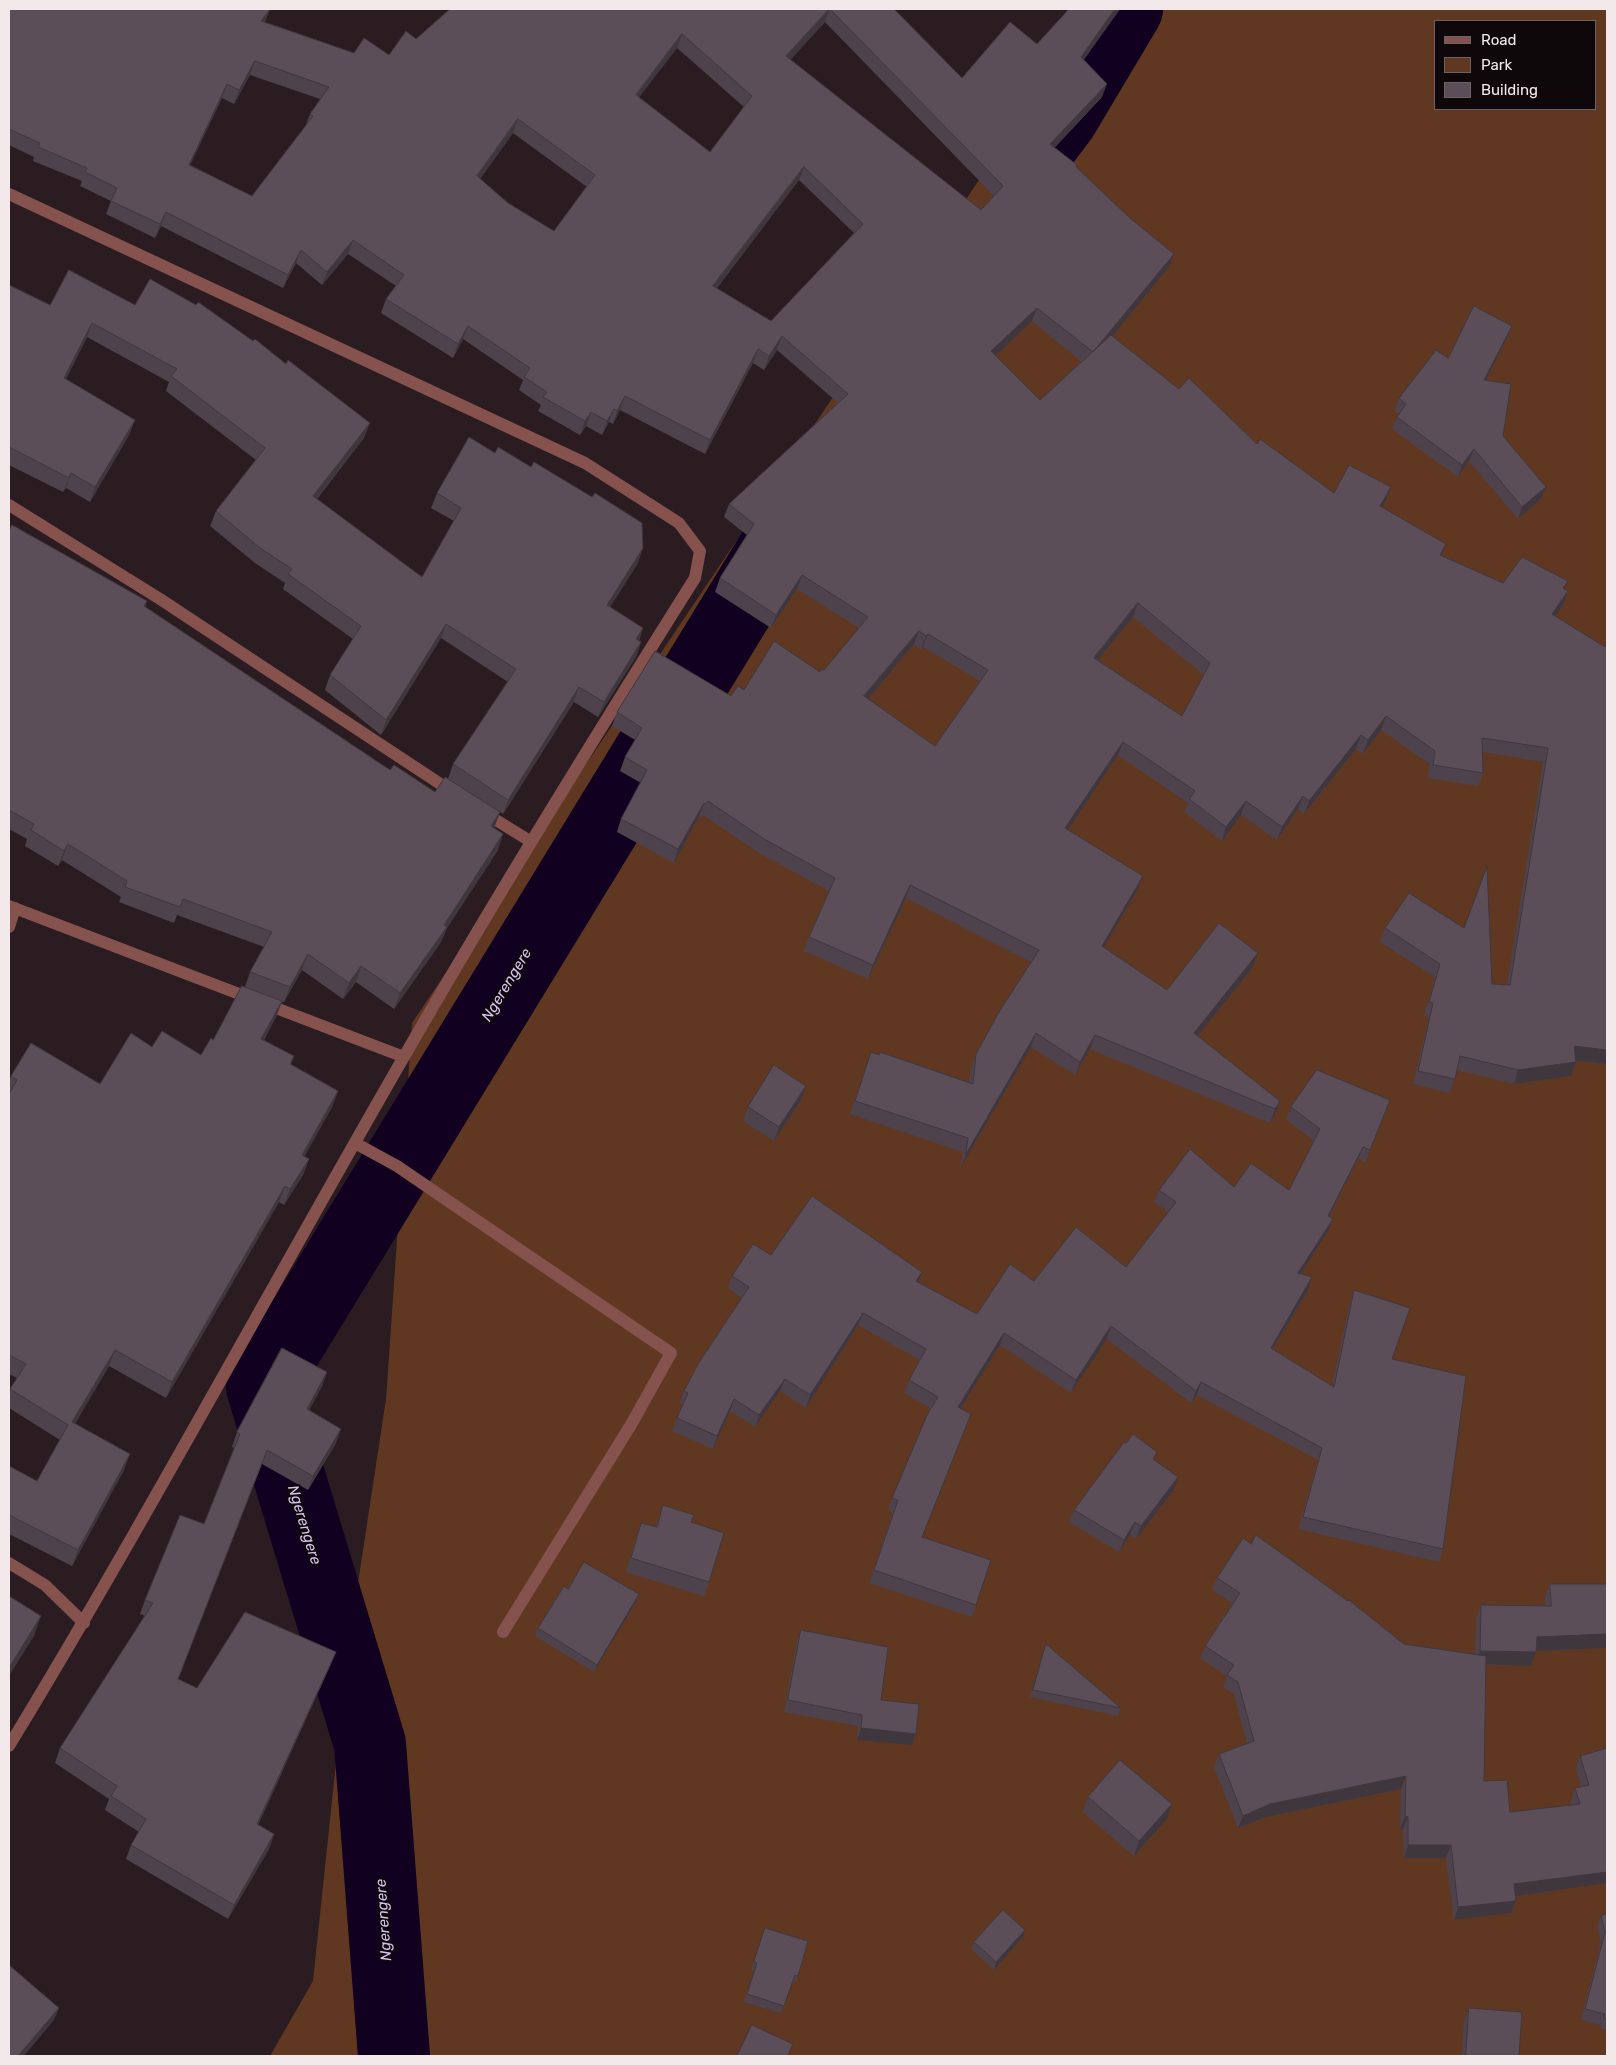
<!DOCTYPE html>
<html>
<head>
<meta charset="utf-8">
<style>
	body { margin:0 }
	#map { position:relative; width:1616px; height:2065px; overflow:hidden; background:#2a1c20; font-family:Rubik,sans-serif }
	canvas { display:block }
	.frame { position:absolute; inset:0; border:10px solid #f3e9eb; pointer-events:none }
	.legend { position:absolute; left:1434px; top:20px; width:162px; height:90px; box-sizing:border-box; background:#0e080a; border:1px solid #6a6264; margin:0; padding:6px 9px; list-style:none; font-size:15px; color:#f3e9eb }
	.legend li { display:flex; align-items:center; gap:10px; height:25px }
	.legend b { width:25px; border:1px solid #6a6264 }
</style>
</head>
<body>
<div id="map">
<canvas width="1616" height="2065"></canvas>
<div class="frame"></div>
<ul class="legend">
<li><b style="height:6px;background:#85524e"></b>Road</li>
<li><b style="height:14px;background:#603822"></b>Park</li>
<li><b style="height:14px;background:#5b4e58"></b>Building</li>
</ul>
</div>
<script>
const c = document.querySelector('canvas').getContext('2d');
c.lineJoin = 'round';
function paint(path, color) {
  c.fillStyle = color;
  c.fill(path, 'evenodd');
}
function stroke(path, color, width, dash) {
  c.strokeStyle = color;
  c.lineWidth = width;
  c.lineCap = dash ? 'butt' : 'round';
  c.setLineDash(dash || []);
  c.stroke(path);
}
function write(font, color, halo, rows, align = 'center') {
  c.font = font + ' Rubik,sans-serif';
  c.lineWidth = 4.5;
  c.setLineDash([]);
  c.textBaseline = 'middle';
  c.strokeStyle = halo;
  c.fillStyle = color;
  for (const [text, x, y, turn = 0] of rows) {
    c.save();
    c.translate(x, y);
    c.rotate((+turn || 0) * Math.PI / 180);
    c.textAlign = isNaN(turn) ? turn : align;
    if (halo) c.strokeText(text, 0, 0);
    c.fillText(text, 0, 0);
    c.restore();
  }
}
paint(new Path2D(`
	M1094,9H1607V2056H270L313,1981L348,1649L386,1399L412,1023ZM1435,21H1595V109H1435Z`), '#603822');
stroke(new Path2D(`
	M1037,151L1062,118L1127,9
	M394,2056L370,1744L262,1387L791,521`), '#120020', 72);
stroke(new Path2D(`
	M9,194L585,463L679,523L700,551L695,578C596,735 498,893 405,1055C272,1285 147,1519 9,1746
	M9,505L160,599L454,793
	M483,812L530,841
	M9,906L404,1057
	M9,927L15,908
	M355,1143L397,1166L671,1353L632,1423L503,1632
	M9,1563L45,1585L84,1623`), '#85524e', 12);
paint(new Path2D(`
	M270,9L265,22L354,53L389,55L416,39L450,9H894L962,78L1037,44L1069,9H1120L1083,60L1102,97L1054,148L1077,165L1076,167L1169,267L1112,336L1179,389L1257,444L1334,493L1391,487L1386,500L1382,507L1442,556L1503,583L1565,589L1568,591L1563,605L1555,616L1605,647L1607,643V1064L1576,1061V1062L1571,1076L1514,1084L1457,1070L1450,1093L1413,1084L1429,1017L1424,1016L1435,977L1380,942L1385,928L1492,984L1507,985L1543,762L1483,752V773L1478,786L1428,778L1430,764L1381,730L1363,754L1356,749L1304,814L1298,809L1277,840L1241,815L1222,841L1184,812L1188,803L1118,755L1068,830L1138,889L1104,947L1167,990L1253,967L1197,1036L1280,1101L1275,1115L1270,1123L1090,1049L1075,1075L1031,1047L961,1167L963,1152L850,1114L866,1066L879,1055L880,1052L969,1082L971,1068L976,1054L1031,962L906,898L868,979L804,951L809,937L829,891L759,853L703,815L701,818L699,817L674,863L617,832L621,819L641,783L620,771L625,757L635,740L612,726L617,712L731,696L744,690L824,670L859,628L797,589L771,628L715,592L720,578L747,535L724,517L729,504L838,403L777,350L764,370L753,363L705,454L620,410L613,424L609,422L602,435L586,426L580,435L538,411L541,405L519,390L523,380L463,339L453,358L381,313L386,299L396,286L348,254L322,285L296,263L283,288L161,226L155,238L106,214L111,201L80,186L82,181L33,161L34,157L9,145V11ZM825,22L994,196L981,210L790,60ZM677,48L744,107L710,152L639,97ZM250,75L320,99L310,114L305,127L252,196L190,165L222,98L234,104ZM513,133L587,187L554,231L508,203L480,179ZM799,180L854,233L771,321L717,288ZM1032,321L1082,362L1040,400L995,356ZM1133,617L1204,675L1182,716L1098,660ZM914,644L921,650L923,647L980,681L935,746L868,699Z
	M9,285L50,305L364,438L317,499L422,577L454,521L431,508L437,493L638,563L610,607L643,628L639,641L641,642L636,657L598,717L574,702L503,814L500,812L494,828L498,850L447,928L441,942L394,1009L356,982L343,999L302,970L284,1002H282L276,1017L264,1040L294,1056L291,1064L338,1091L332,1107L304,1157L309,1159L303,1175L284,1205L279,1202L166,1398L109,1366L75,1423L124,1470L72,1566L9,1534V1466L37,1481L60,1440L9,1408V1393L10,1389L17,1378L9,1374V1081L11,1076L100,1084L152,1047L201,1055L213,1040L245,987L250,972L264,947L177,915L174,923L119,902L121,897L62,860L58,866L25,846L27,839L9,829V531L147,601L145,607L390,770L435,792L448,779L453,764L508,682L441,638L381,735L325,690L330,675L353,639L283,589L285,583L255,563L210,526L216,511L256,460L166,391L169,382L87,337L66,379L135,420L129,435L90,502L66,488L63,492L9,465Z
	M1512,326L1507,338L1486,380L1503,436L1541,499L1518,519L1469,461L1458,477L1392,429L1397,417L1399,414L1394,411L1399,398L1448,358Z
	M806,1086L801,1100L774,1141L743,1121L748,1107Z
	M1390,1100L1365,1162L1358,1159L1329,1217L1328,1231L1301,1274L1312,1277L1308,1290L1273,1349L1332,1386L1350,1303L1354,1290L1392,1359L1443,1549L1439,1562L1298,1529L1318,1460L1197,1395L1191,1403L1107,1339L1071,1393L1000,1345L961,1408L922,1537L991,1560L972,1617L869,1583L893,1512L888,1510L892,1498L931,1408L904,1393L909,1380L920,1360L858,1325L806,1408L780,1391L755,1427L730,1411L713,1449L672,1431L683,1405L680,1403L684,1391L742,1298L728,1288L732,1276L771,1255L922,1272L919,1282L977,1314L1034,1281L1126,1267L1168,1212L1154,1202L1159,1190L1234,1187L1289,1190L1314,1141L1286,1119L1291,1107Z
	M327,1372L322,1386L309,1410L336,1443L308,1490L262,1464L178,1679L197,1688L330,1666L258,1825L274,1834L269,1849L228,1919L126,1859L131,1845L139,1832L105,1810L109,1799L55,1763L60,1748L145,1616L140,1614L145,1600L204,1524L234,1448L232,1447L237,1432Z
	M1154,1460L1178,1477L1174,1490L1136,1539L1130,1535L1119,1552L1069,1522L1074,1510Z
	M663,1505L709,1582L704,1596L626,1572L636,1537L641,1523L656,1527Z
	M1217,1578L1404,1644L1475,1654L1476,1619L1481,1605L1545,1606V1598L1550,1584H1607V1648L1536,1651L1531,1666L1486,1665L1484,1781L1510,1812L1572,1805L1571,1801L1575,1788L1581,1787L1576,1768L1580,1756L1607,1748V1883L1515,1896L1516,1901L1511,1913L1454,1920L1446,1858H1404L1403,1829H1400L1401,1789L1266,1817L1238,1828L1214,1767L1219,1754L1247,1743L1234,1694L1223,1687L1227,1676L1200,1658L1205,1646L1232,1603L1212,1590Z
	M568,1589L639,1594L636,1602L594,1672L535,1636L538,1628Z
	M801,1630L881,1700L912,1745L857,1740L858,1726L784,1712L797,1641Z
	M1046,1644L1121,1708L1118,1716L1030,1697Z
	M1088,1797L1167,1819L1134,1856L1083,1812Z
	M1607,1914V2030L1600,2029L1601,2025L1581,2020L1601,1942L1597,1926L1601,1916Z
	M765,1928L798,1976L795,1983L792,1982L781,2013L744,2002L755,1971L751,1970Z
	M1025,1930L1023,1937L994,1970L971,1949L974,1942Z
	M1469,2008L1519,2056H1462L1464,2021Z`), '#4e434c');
paint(new Path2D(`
	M270,9L265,22L261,21Z
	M830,9L825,22L781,70L786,56Z
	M1115,9H1120L1076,71L1081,57Z
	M682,34L677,48L631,108L636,95Z
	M255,61L250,75L234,104L239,90Z
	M227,84L222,98L184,178L189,165Z
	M1107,84L1102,97L1045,158L1050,144Z
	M518,119L513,133L472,190L477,176Z
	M804,167L799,180L708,299L713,286Z
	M166,212L161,226L155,238L160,224Z
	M353,240L348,254L322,285L327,272Z
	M301,250L296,263L283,288L288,275Z
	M1174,254L1169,267L1088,366L1093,352Z
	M1037,308L1032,321L986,365L991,351Z
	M92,323L87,337L59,393L64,378Z
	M468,326L463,339L453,358L458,344Z
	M1512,326L1507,338L1480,392L1484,380Z
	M782,336L777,350L764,370L769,356Z
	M758,349L753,363L705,454L710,440Z
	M625,396L620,410L613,424L617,411Z
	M614,409L609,422L602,435L607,421Z
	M591,412L586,426L580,435L585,421Z
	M135,420L129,435L90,502L95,487Z
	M370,423L364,438L307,510L313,496Z
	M1474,449L1469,461L1458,477L1462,465Z
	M71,473L66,488L63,492L69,478Z
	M1391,487L1386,500L1375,520L1380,506Z
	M1546,487L1541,499L1518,519L1522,507Z
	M1446,544L1441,557L1440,555Z
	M643,548L638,563L602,620L607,605Z
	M802,575L797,589L771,628L776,615Z
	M1568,591L1563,605L1547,628L1552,614Z
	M1138,603L1133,617L1089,671L1094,658Z
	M446,624L441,638L381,735L386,720Z
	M643,628L638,643L636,639Z
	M919,631L914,644L859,710L864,696Z
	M928,634L923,647L921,650L926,636Z
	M641,642L636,657L598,717L604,702Z
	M579,687L574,702L503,814L508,800Z
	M1386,716L1381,730L1363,754L1368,740Z
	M1361,735L1356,749L1304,814L1309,801Z
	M1123,742L1118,755L1060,842L1065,828Z
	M1303,796L1298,809L1277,840L1282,827Z
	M1246,801L1241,815L1222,841L1226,827Z
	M704,803L699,817L674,863L678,849Z
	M500,812L494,828L491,826Z
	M503,834L498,850L447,928L441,942L394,1009L400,993Z
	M68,844L62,860L58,866L64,851Z
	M1143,876L1138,889L1097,960L1102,946Z
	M910,885L906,898L868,979L873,965Z
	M1258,953L1253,967L1189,1047L1194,1033Z
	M308,954L302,970L284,1002L290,987Z
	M361,966L356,982L343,999L349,983Z
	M282,1001L276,1017L255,1055L261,1039Z
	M1036,1033L1031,1047L961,1167L966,1154Z
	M1095,1035L1090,1049L1075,1075L1080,1062Z
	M1574,1046L1607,1050V1064L1569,1060Z
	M1576,1062L1571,1076L1514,1084L1518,1070Z
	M806,1086L801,1100L774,1141L779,1127Z
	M338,1091L332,1107L296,1171L302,1155Z
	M1280,1101L1275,1115L1270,1123L1275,1109Z
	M1363,1147L1358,1159L1323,1228L1328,1216Z
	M309,1159L303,1175L284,1205L290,1189Z
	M285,1186L279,1202L166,1398L172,1382Z
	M1333,1219L1328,1231L1294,1285L1298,1273Z
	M922,1272L918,1284L916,1281Z
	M1312,1277L1308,1290L1266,1360L1271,1348Z
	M863,1313L858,1325L806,1408L810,1395Z
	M1111,1326L1107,1339L1071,1393L1076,1380Z
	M1004,1333L1000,1345L954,1419L958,1407Z
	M115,1350L109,1366L67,1438L72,1422Z
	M327,1372L322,1386L302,1424L307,1409Z
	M785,1379L780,1391L755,1427L759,1415Z
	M1201,1382L1197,1395L1191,1403L1196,1391Z
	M734,1399L730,1411L713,1449L717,1436Z
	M341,1429L336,1443L308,1490L313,1476Z
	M130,1454L124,1470L72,1566L78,1550Z
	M1178,1477L1174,1490L1136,1539L1141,1526Z
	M1135,1522L1130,1535L1119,1552L1124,1540Z
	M639,1594L636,1602L594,1672L597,1665Z
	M41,1616L34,1636L9,1676V1668Z
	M1607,1634V1648L1532,1651L1537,1637Z
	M1480,1651L1536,1652L1531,1666L1475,1664Z
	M336,1652L330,1666L252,1839L257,1824Z
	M861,1728L916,1734L912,1745L857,1740Z
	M1406,1776L1401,1789L1266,1817L1238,1828L1243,1816L1270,1804Z
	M1172,1804L1167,1819L1134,1856L1139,1841Z
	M1405,1816L1408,1817L1403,1829H1400Z
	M274,1834L269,1849L228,1919L234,1905Z
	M1408,1845H1451L1446,1858H1404Z
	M1607,1872V1883L1509,1897L1514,1884Z
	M1516,1901L1511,1913L1454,1920L1458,1907Z
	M1025,1930L1023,1937L994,1970L996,1962Z
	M59,2008L54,2020L24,2056H18Z`), '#40373e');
const building = new Path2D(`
	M10,9H270L261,21L354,53L364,38L389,55L406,31L416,39L450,9H829L786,56L981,210L1003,186L830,9H894L962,78L1010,22L1037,44L1069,9H1115L1081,57L1107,84L1050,144L1077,165L1076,167L1130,218L1174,254L1093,352L1037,308L991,351L1040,400L1111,335L1179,389L1189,378L1257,444L1260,439L1334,493L1349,465L1391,487L1380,506L1446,544L1440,555L1503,583L1522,557L1568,581L1563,588L1568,591L1552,614L1605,647L1607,643V1050L1574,1046L1576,1062L1518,1070L1460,1056L1455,1079L1418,1071L1433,1003L1429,1002L1440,964L1385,928L1409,893L1464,928L1487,866L1492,984L1510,985L1548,748L1482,738L1483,773L1433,765L1435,751L1386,716L1368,740L1361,735L1309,801L1303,796L1282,827L1246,801L1226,827L1189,799L1195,791L1123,742L1065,828L1143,876L1102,946L1167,990L1219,923L1258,953L1194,1033L1280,1101L1275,1109L1095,1035L1080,1062L1036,1033L966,1154L968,1138L855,1101L871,1052L879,1055L880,1052L973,1084L976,1054L999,1012L1039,950L910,885L873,965L809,937L835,878L764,839L708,801L706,804L704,803L678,849L621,819L647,770L625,757L642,728L617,712L655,651L731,696L738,686L744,690L774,641L820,672L822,669L824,670L868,617L802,575L776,615L720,578L754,524L729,504L848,394L782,336L769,356L758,349L710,440L625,396L617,411L614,409L607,421L591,412L585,421L543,397L547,392L524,377L530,368L468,326L458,344L386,299L404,275L353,240L327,272L301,250L288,275L166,212L160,224L111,201L117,188L85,172L87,168L38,147L40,143L9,129V11ZM682,34L752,96L710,152L636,95ZM255,61L329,87L310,114L313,116L252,196L189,165L227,84L239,90ZM518,119L595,175L554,231L508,203L477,176ZM804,167L863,224L771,321L713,286ZM1138,603L1210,663L1182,716L1094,658ZM919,631L926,636L928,634L988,670L935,746L864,696Z
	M69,270L135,305L150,279L196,305L198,302L253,341L255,339L286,364L288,360L370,423L313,496L422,577L461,508L437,493L469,437L495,453L498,447L531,467L534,462L592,497L595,493L642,523L643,548L607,605L643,628L636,639L641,642L604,702L579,687L508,800L453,764L516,669L446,624L386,720L330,675L361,626L288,574L292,569L260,548L216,511L265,448L171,376L177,369L92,323L64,378L135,420L95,487L71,473L69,478L9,447V285L50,305Z
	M1474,306L1512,326L1484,380L1511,384L1503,436L1546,487L1522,507L1474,449L1462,465L1397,417L1406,404L1399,398L1436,350L1448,358Z
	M12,525L147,601L144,606L390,770L394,765L435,792L445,777L500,812L491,826L503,834L444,925L447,927L400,993L361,966L349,983L308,954L290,987L250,972L272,932L183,899L180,907L125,887L127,881L68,844L64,851L31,830L34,824L9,810V531Z
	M242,986L282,1001L261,1039L294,1056L290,1064L338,1091L302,1155L309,1159L290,1189L285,1186L172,1382L115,1350L72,1422L130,1454L78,1550L9,1515V1466L37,1481L68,1425L10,1389L26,1364L9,1355V1094L17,1080L11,1076L31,1043L100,1084L131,1033L152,1047L162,1031L201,1055L211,1038L213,1040Z
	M774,1065L806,1086L779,1127L748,1107Z
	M1317,1070L1390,1100L1370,1150L1363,1147L1328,1216L1333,1219L1298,1273L1312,1277L1271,1348L1334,1387L1354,1290L1410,1308L1392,1359L1466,1376L1443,1549L1303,1517L1322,1448L1201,1382L1196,1391L1111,1326L1076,1380L1004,1333L958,1407L971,1414L922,1537L991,1560L976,1605L874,1570L898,1500L892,1498L927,1415L938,1397L909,1380L926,1349L863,1313L810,1395L785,1379L759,1415L734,1399L717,1436L677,1418L688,1393L684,1391L698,1364L749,1287L732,1276L753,1244L771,1255L812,1196L922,1272L916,1281L977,1314L1010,1264L1034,1281L1076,1227L1126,1267L1176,1202L1159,1190L1190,1149L1234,1187L1251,1163L1289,1190L1320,1129L1291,1107Z
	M282,1348L327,1372L307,1409L341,1429L313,1476L267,1450L178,1679L197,1688L245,1612L336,1652L257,1824L274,1834L234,1905L131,1845L146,1819L111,1796L117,1786L60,1748L153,1603L145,1600L180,1515L204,1524L240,1434L237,1432Z
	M1133,1434L1157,1452L1153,1459L1178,1477L1141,1526L1135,1522L1124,1540L1074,1510L1124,1442L1126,1443Z
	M663,1505L694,1515L691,1522L724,1533L709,1582L631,1558L641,1523L657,1527Z
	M1256,1535L1348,1601L1349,1600L1404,1644L1486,1656L1484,1781L1507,1780L1510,1812L1580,1804L1575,1788L1589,1785L1580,1756L1607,1748V1872L1514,1884L1516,1901L1458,1907L1451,1845H1408V1817L1405,1816L1406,1776L1270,1804L1243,1816L1219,1754L1254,1741L1238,1682L1227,1675L1234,1665L1205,1646L1240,1593L1217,1578L1243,1538L1251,1544Z
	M584,1562L639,1594L597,1665L538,1628L564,1586L568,1589Z
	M1550,1584H1607V1634L1537,1637L1536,1652L1480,1651L1481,1605L1551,1606Z
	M9,1596L41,1616L9,1668Z
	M801,1630L888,1647L881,1700L919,1704L916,1734L861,1728L862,1715L788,1700Z
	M1046,1644L1121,1708L1033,1690Z
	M1120,1760L1172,1804L1139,1841L1088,1797Z
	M1003,1910L1025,1930L996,1962L974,1942Z
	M1607,1914V2019L1604,2018L1605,2014L1585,2009L1605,1932L1601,1916Z
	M765,1928L808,1941L798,1976L795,1975L784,2006L747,1994L757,1963L754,1962Z
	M9,1965L59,2008L18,2056H9Z
	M1469,2008L1522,2012L1519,2056H1466Z
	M752,2025L793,2044L788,2056H737Z`);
paint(building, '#5b4e58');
stroke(building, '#40373e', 1);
write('italic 15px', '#dbc1f3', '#0e080a', [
	["Ngerengere",507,985,-59],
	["Ngerengere",304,1525,73],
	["Ngerengere",384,1920,-94]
]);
</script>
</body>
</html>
